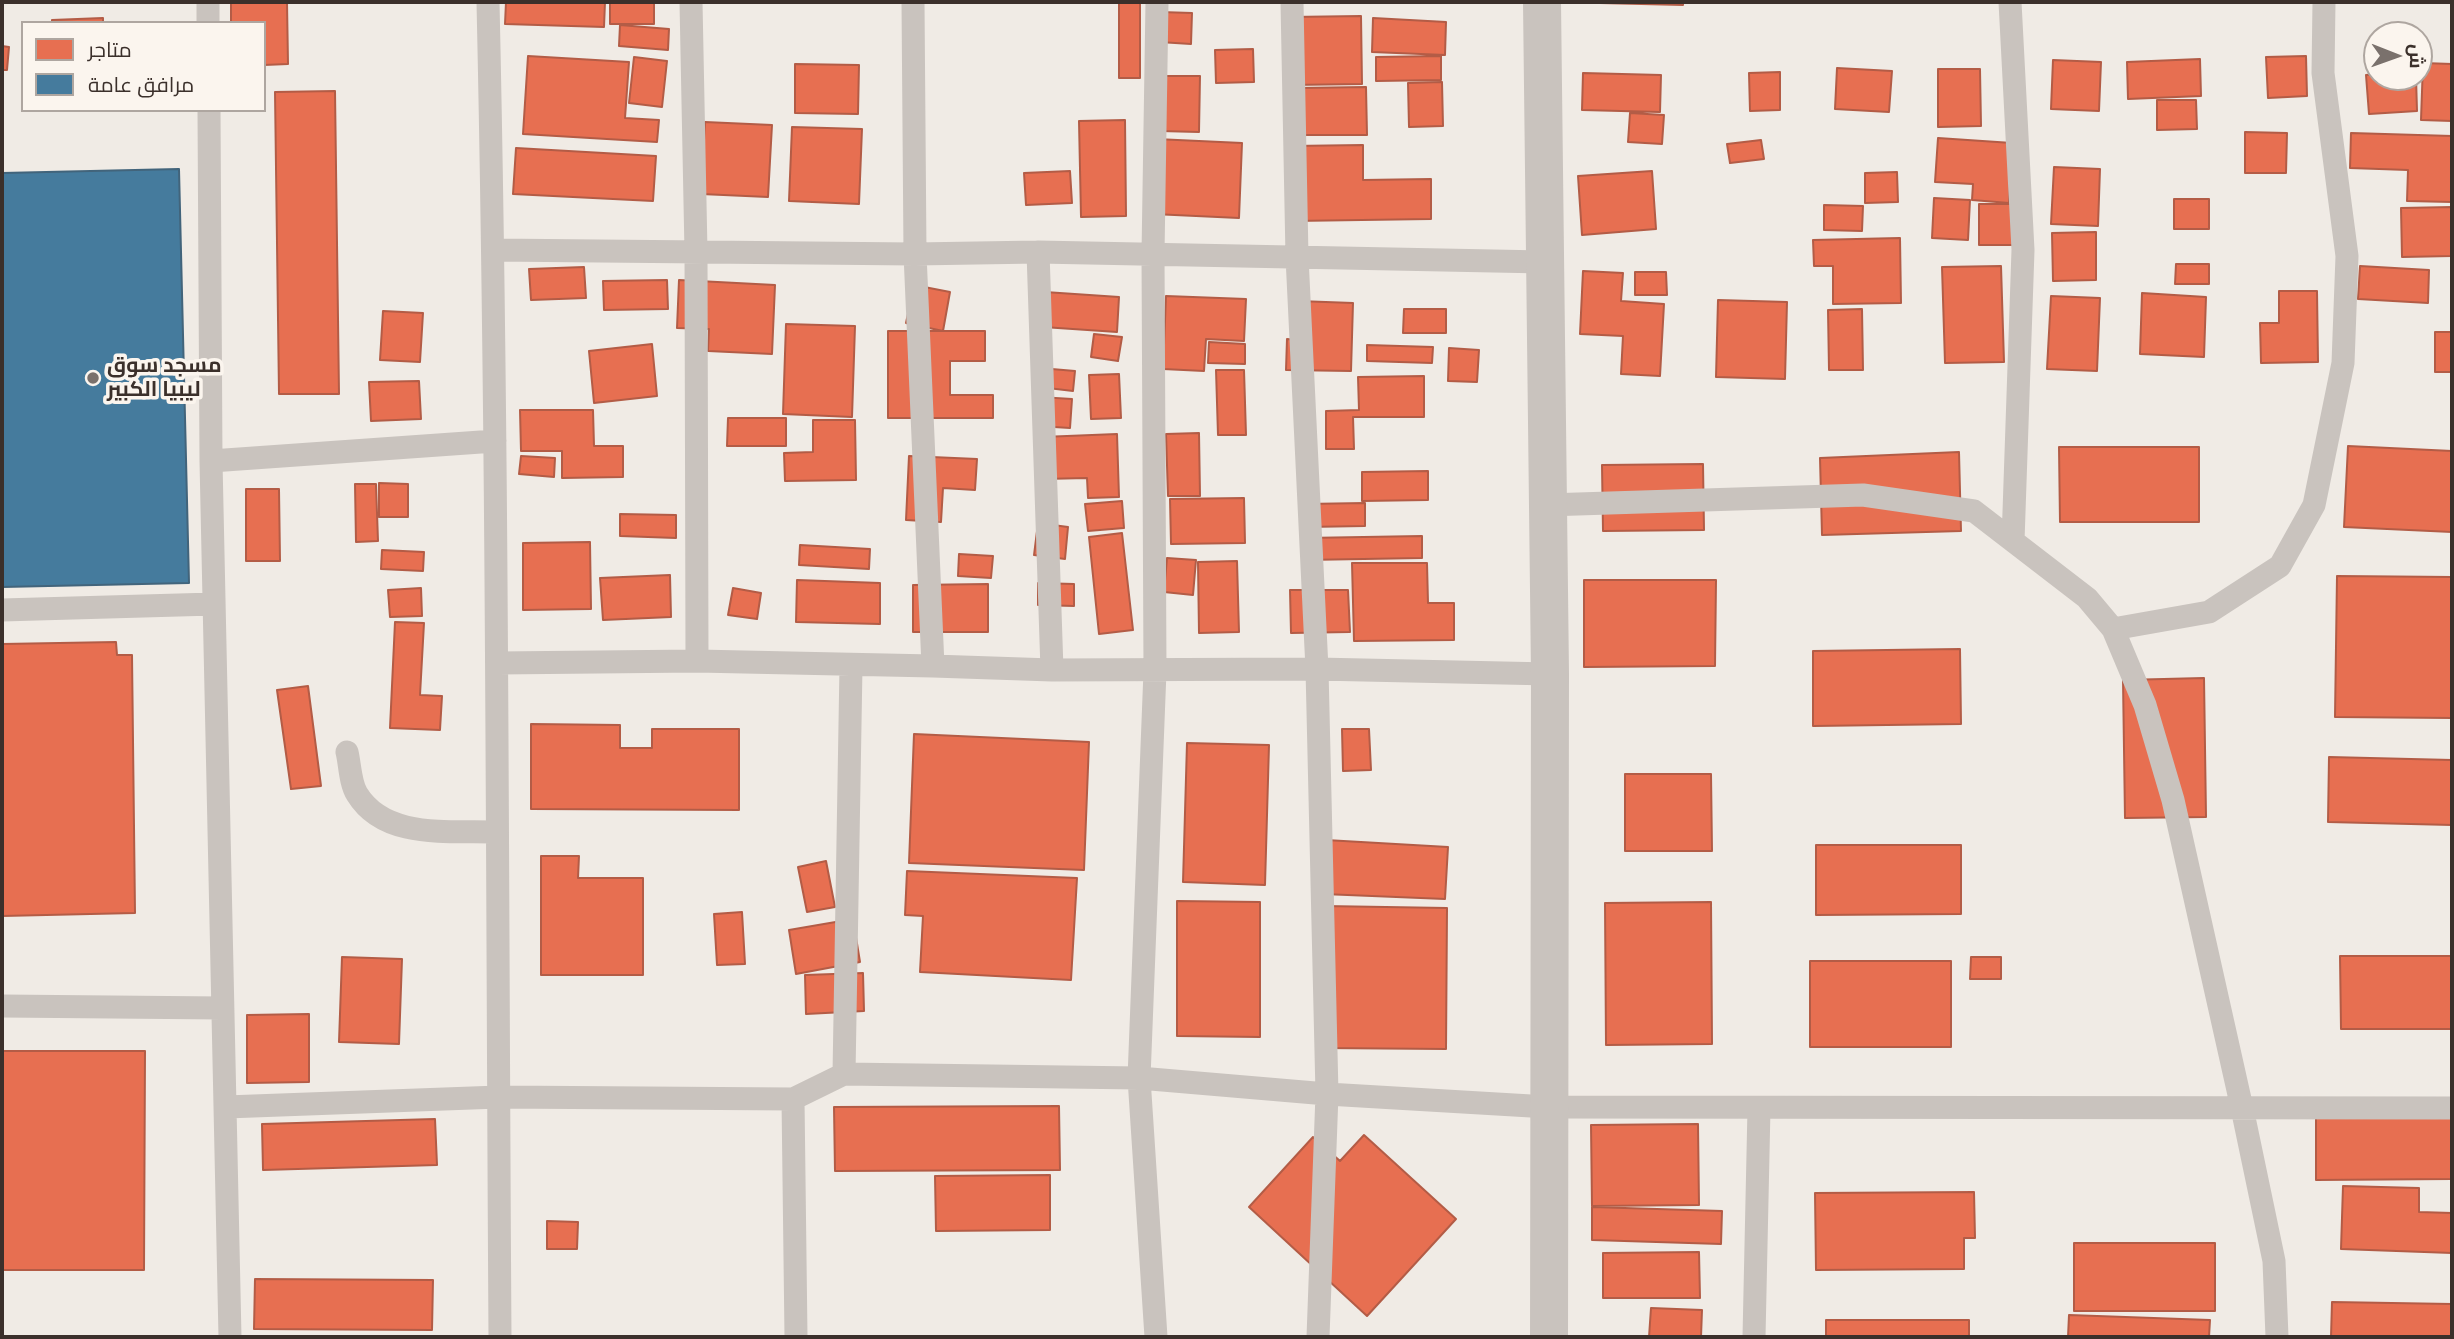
<!DOCTYPE html>
<html>
<head>
<meta charset="utf-8">
<style>
	body { margin:0 }
	#map { position:relative; width:2454px; height:1339px; overflow:hidden; background:#f0ebe5; font-family:"IBM Plex Sans",Cairo,sans-serif }
	canvas { display:block }
	.frame { position:absolute; inset:0; border:4px solid #3b302b; pointer-events:none }
	.legend { position:absolute; left:21px; top:21px; width:245px; height:91px; box-sizing:border-box; background:#fbf5ee; border:2px solid #aea6a0; margin:0; padding:9px 12px; list-style:none; font-size:21px; color:#3b302b }
	.legend li { display:flex; align-items:center; gap:14px; height:35px }
	.legend b { width:35px; border:2px solid #aea6a0 }
	.north { position:absolute; left:2363px; top:21px; width:70px; height:70px; box-sizing:border-box; background:#fbf5ee; border:2px solid #aea6a0; border-radius:50%; rotate:91deg; font-size:19px; font-weight:700; line-height:28px; text-align:center; color:#3b302b }
	.north::after { content:''; display:block; margin:auto; width:24px; height:32px; background:#7a716c; clip-path:polygon(50% 0,100% 100%,50% 72%,0 100%) }
</style>
</head>
<body>
<div id="map">
<canvas width="2454" height="1339"></canvas>
<div class="frame"></div>
<ul class="legend">
<li><b style="height:19px;background:#e76f51"></b>متاجر</li>
<li><b style="height:19px;background:#457b9d"></b>مرافق عامة</li>
</ul>
<div class="north">ش</div>
</div>
<script>
const c = document.querySelector('canvas').getContext('2d');
c.lineJoin = 'round';
function paint(path, color) {
  c.fillStyle = color;
  c.fill(path, 'evenodd');
}
function stroke(path, color, width, dash) {
  c.strokeStyle = color;
  c.lineWidth = width;
  c.lineCap = dash ? 'butt' : 'round';
  c.setLineDash(dash || []);
  c.stroke(path);
}
function write(font, color, halo, rows, align = 'center') {
  c.font = font + ' "IBM Plex Sans",Cairo,sans-serif';
  c.lineWidth = 7;
  c.setLineDash([]);
  c.textBaseline = 'middle';
  c.strokeStyle = halo;
  c.fillStyle = color;
  for (const [text, x, y, turn = 0] of rows) {
    c.save();
    c.translate(x, y);
    c.rotate((+turn || 0) * Math.PI / 180);
    c.textAlign = isNaN(turn) ? turn : align;
    if (halo) c.strokeText(text, 0, 0);
    c.fillText(text, 0, 0);
    c.restore();
  }
}
const shops = new Path2D(`
	M231,2H287L288,64L264,65V23H231Z
	M506,2H605L604,27L505,24Z
	M610,2H654V24H610Z
	M1119,2H1140V78H1119Z
	M1558,2H1683V5Z
	M1160,12L1192,13L1191,44L1159,42Z
	M1361,16L1362,84L1291,85L1290,17Z
	M103,18V23H52V20Z
	M1373,18L1446,22L1445,55L1372,52Z
	M620,25L669,29L668,50L619,46Z
	M2,46L9,47L7,70H2Z
	M1253,49L1254,82L1216,83L1215,50Z
	M528,56L629,62L625,118L659,120L657,142L523,134Z
	M1441,56V80L1376,81V57Z
	M2306,56L2307,96L2268,98L2266,57Z
	M634,57L667,61L662,107L629,103Z
	M2200,59L2201,96L2128,99L2127,62Z
	M2053,60L2101,62L2099,111L2051,109Z
	M2423,63L2452,64V121L2421,120Z
	M795,64L859,65L858,114L795,113Z
	M1837,68L1892,71L1889,112L1835,109Z
	M1938,69H1980L1981,126L1938,127Z
	M1780,72V110L1750,111L1749,73Z
	M1583,73L1661,75L1660,112L1582,110Z
	M2377,74V77H2416L2417,111L2369,114L2366,75Z
	M1160,76H1200L1199,132L1160,131Z
	M1442,82L1443,126L1409,127L1408,83Z
	M1366,87L1367,135H1298L1297,88Z
	M335,91L339,394H279L275,92Z
	M2157,100H2196L2197,129L2157,130Z
	M1630,113L1664,115L1662,144L1628,142Z
	M1125,120L1126,216L1081,217L1079,121Z
	M705,122L772,125L768,197L701,194Z
	M792,127L862,129L859,204L789,201Z
	M2245,132L2287,133L2286,173H2245Z
	M2351,133L2452,136V202L2407,201L2408,170L2350,168Z
	M1938,138L2012,143L2009,203L1972,200L1973,184L1935,182Z
	M1156,139L1242,143L1239,218L1153,214Z
	M1761,140L1764,159L1730,163L1727,144Z
	M1363,145V180L1431,179V219L1293,221L1292,146Z
	M516,148L656,156L653,201L513,194Z
	M2054,167L2100,169L2098,226L2051,224Z
	M1070,171L1072,203L1026,205L1024,173Z
	M1652,171L1656,229L1582,235L1578,176Z
	M1897,172L1898,202L1865,203V173Z
	M152,176L155,235L169,234L172,272L118,275L120,303L165,301L173,452L64,458L58,321L2,324V272L107,267L102,179Z
	M86,177L87,201L16,203L15,180Z
	M1934,198L1970,200L1968,240L1932,238Z
	M2174,199H2209V229H2174Z
	M1979,204H2022V245H1979Z
	M1824,205L1863,206L1862,231L1824,230Z
	M2452,207V256L2402,257L2401,208Z
	M2096,232V280L2053,281L2052,233Z
	M1900,238L1901,303L1833,304V266H1814L1813,240Z
	M2176,264H2209V284H2175Z
	M2001,266L2004,362L1945,363L1942,267Z
	M2360,266L2429,270L2428,303L2358,299Z
	M584,267L586,298L531,300L529,269Z
	M1583,271L1623,273L1621,301L1664,304L1660,376L1621,374L1623,336L1580,334Z
	M1635,272H1666L1667,295H1635Z
	M667,280L668,309L604,310L603,281Z
	M679,280L775,285L772,354L708,351L709,329L677,328Z
	M914,285L950,292L943,331L906,323Z
	M2279,291H2317L2318,362L2261,363L2260,323H2279Z
	M1045,292L1119,297L1117,332L1043,327Z
	M2142,293L2206,297L2204,357L2140,354Z
	M1166,296L1246,299L1244,341L1206,339L1204,371L1163,369Z
	M2051,296L2100,298L2097,371L2047,369Z
	M1718,300L1787,302L1785,379L1716,377Z
	M1298,301L1353,303L1351,371L1286,370L1287,339L1297,340Z
	M1404,309H1446V333H1403Z
	M1862,309L1863,370H1829L1828,310Z
	M383,311L423,313L420,362L380,360Z
	M786,324L855,326L852,417L783,414Z
	M888,331H985V361H950V395H993V418H888Z
	M2435,332H2452V372H2435Z
	M1094,334L1122,337L1118,361L1091,357Z
	M1209,342L1245,344V364L1208,363Z
	M652,344L657,396L594,403L589,351Z
	M1367,345L1433,347L1432,363L1367,361Z
	M1449,348L1479,350L1477,382L1448,381Z
	M1040,368L1075,371L1073,391L1039,387Z
	M1216,370H1244L1246,435H1218Z
	M1119,374L1121,418L1091,419L1089,375Z
	M1424,376V417H1353L1354,449H1326V411L1359,410L1358,377Z
	M419,381L421,419L371,421L369,382Z
	M1039,397L1072,399L1070,428L1038,426Z
	M520,410H593L594,446H623V477L562,478V451H521Z
	M728,418H786V446H727Z
	M813,420H855L856,480L785,481L784,453L813,452Z
	M1199,433L1200,496H1168L1166,434Z
	M1117,434L1119,497L1088,498L1087,478L1043,479L1042,437Z
	M11,438L12,491H2V439Z
	M2348,446L2452,451V532L2344,527Z
	M2059,447H2199V522H2060Z
	M1959,452L1961,531L1822,535L1820,458Z
	M521,456L555,458L554,477L519,474Z
	M909,456L977,459L975,490L943,488L941,522L906,520Z
	M158,461L160,564L75,566V536L127,535L126,462Z
	M1703,464L1704,530L1603,531L1602,465Z
	M1428,471V500L1362,501V472Z
	M75,479L114,480L112,531H74Z
	M379,483L408,484V517H379Z
	M355,484H376L378,541L356,542Z
	M246,489H279L280,561H246Z
	M1244,498L1245,543L1171,544L1170,499Z
	M1122,501L1124,528L1088,531L1085,504Z
	M1365,503V526L1306,527L1305,504Z
	M620,514L676,515V538L620,536Z
	M1038,523L1068,527L1065,559L1034,555Z
	M1122,533L1133,630L1099,634L1089,537Z
	M1422,536V558L1305,560V538Z
	M590,542L591,609L523,610V543Z
	M800,545L870,549L869,569L799,565Z
	M382,550L424,552L423,571L381,569Z
	M959,554L993,556L991,578L958,576Z
	M1167,558L1196,560L1193,595L1164,592Z
	M1237,561L1239,632L1199,633L1198,562Z
	M1352,563H1427L1428,603H1454V640L1354,641Z
	M670,575L671,617L603,620L600,578Z
	M2337,576L2452,577V718L2335,717Z
	M797,580L880,583V624L796,622Z
	M1584,580H1716L1715,666L1584,667Z
	M1038,583L1074,584V606L1038,605Z
	M988,584V632H913V585Z
	M421,588L422,616L390,617L388,590Z
	M733,588L761,593L757,619L728,615Z
	M1290,590H1348L1350,632L1291,633Z
	M395,622L424,623L420,695L442,696L440,730L390,728Z
	M116,642L117,655H132L135,913L2,916V644Z
	M1960,649L1961,724L1813,726V651Z
	M2204,678L2206,817L2125,818L2123,680Z
	M308,686L321,786L291,789L277,690Z
	M531,724L620,725V748H652V729H739V810L531,809Z
	M1342,729H1369L1371,770L1343,771Z
	M914,734L1089,742L1084,870L909,863Z
	M1187,743L1269,745L1265,885L1183,882Z
	M2329,757L2452,760V825L2328,822Z
	M1625,774H1711L1712,851H1625Z
	M1326,840L1448,847L1445,899L1323,894Z
	M1816,845H1961V914L1816,915Z
	M541,856H579L578,878H643V975H541Z
	M826,861L835,907L807,912L798,867Z
	M907,871L1077,878L1071,980L920,972L923,916L905,915Z
	M1177,901L1260,902V1037L1177,1036Z
	M1711,902L1712,1044L1606,1045L1605,903Z
	M1324,906L1447,908L1446,1049L1321,1048Z
	M742,912L745,964L717,965L714,914Z
	M853,919L860,962L796,974L789,930Z
	M2340,956H2452V1029H2341Z
	M342,957L402,959L399,1044L339,1042Z
	M1971,957H2001V979H1970Z
	M1810,961H1951V1047H1810Z
	M863,973L864,1011L806,1014L805,975Z
	M309,1014V1082L247,1083V1015Z
	M2,1051H145L144,1270H2Z
	M1059,1106L1060,1170L835,1171L834,1107Z
	M2316,1108H2452V1179L2316,1180Z
	M435,1119L437,1165L263,1170L262,1124Z
	M1698,1124L1699,1205L1592,1206L1591,1125Z
	M1364,1135L1456,1219L1367,1316L1249,1207L1313,1137L1340,1161Z
	M1050,1175V1230L936,1231L935,1176Z
	M2343,1186L2419,1188V1212L2452,1213V1253L2341,1249Z
	M1974,1192L1975,1238H1964V1269L1816,1270L1815,1193Z
	M1592,1207L1722,1211L1721,1244L1592,1240Z
	M547,1221L578,1222L577,1249H547Z
	M2074,1243H2215V1311H2074Z
	M1699,1252L1700,1298H1603V1253Z
	M255,1279L433,1280L432,1330L254,1329Z
	M2332,1302L2452,1304V1337H2331Z
	M1651,1308L1702,1310L1701,1337H1649Z
	M2069,1315L2210,1320L2209,1337H2068Z
	M1826,1320H1969V1337H1826Z`);
paint(shops, '#e76f51');
stroke(shops, '#b35c46', 2);
const public = new Path2D(`
	M179,169L189,583L2,587V173Z`);
paint(public, '#457b9d');
stroke(public, '#42647b', 2);
stroke(new Path2D(`
	M208,2V23
	M488,2C498,447 497,892 500,1337
	M691,2L696,252L697,661
	M913,2L915,254L933,666
	M1292,2L1297,257L1317,669L1327,1094L1318,1337
	M2010,2L2023,250L2013,541
	M209,110L211,461L230,1337
	M494,250L915,254L1038,252L1544,262
	M1038,252L1052,670
	M211,461L495,441
	M1546,505L1863,495L1974,511L2087,598L2113,629L2145,705L2173,800L2242,1108L2274,1261L2277,1337
	M2,610L214,604
	M2113,629L2209,612L2280,566L2314,505L2343,363L2347,256L2323,73L2324,2
	M498,663L697,661L933,666L1052,670L1317,669L1550,674
	M347,752C350,764 350,783 357,794C385,840 450,830 496,832
	M2,1006L222,1008
	M844,1074L851,666
	M793,1099L796,1337
	M226,1107L499,1097L793,1099L844,1074L1139,1078L1327,1094L1548,1107L2452,1108
	M1156,1337L1139,1078L1155,671L1153,254L1157,2
	M1754,1337L1759,1108`), '#c9c3be', 23);
stroke(new Path2D(`
	M1542,2L1550,674L1549,1337`), '#c9c3be', 38);
for (const [x, y, r, color] of [
	[93,378,7,"#7a716c"]
]) {
  const dot = new Path2D();
  dot.arc(x, y, r, 0, 2 * Math.PI);
  c.fillStyle = color;
  c.fill(dot);
  stroke(dot, '#fbf5ee', 2.5);
}
write('bold 21px', '#3b302b', '#fbf5ee', [
	["مسجد سوق",107,366],
	["ليبيا الكبير",107,390]
], 'left');
</script>
</body>
</html>
